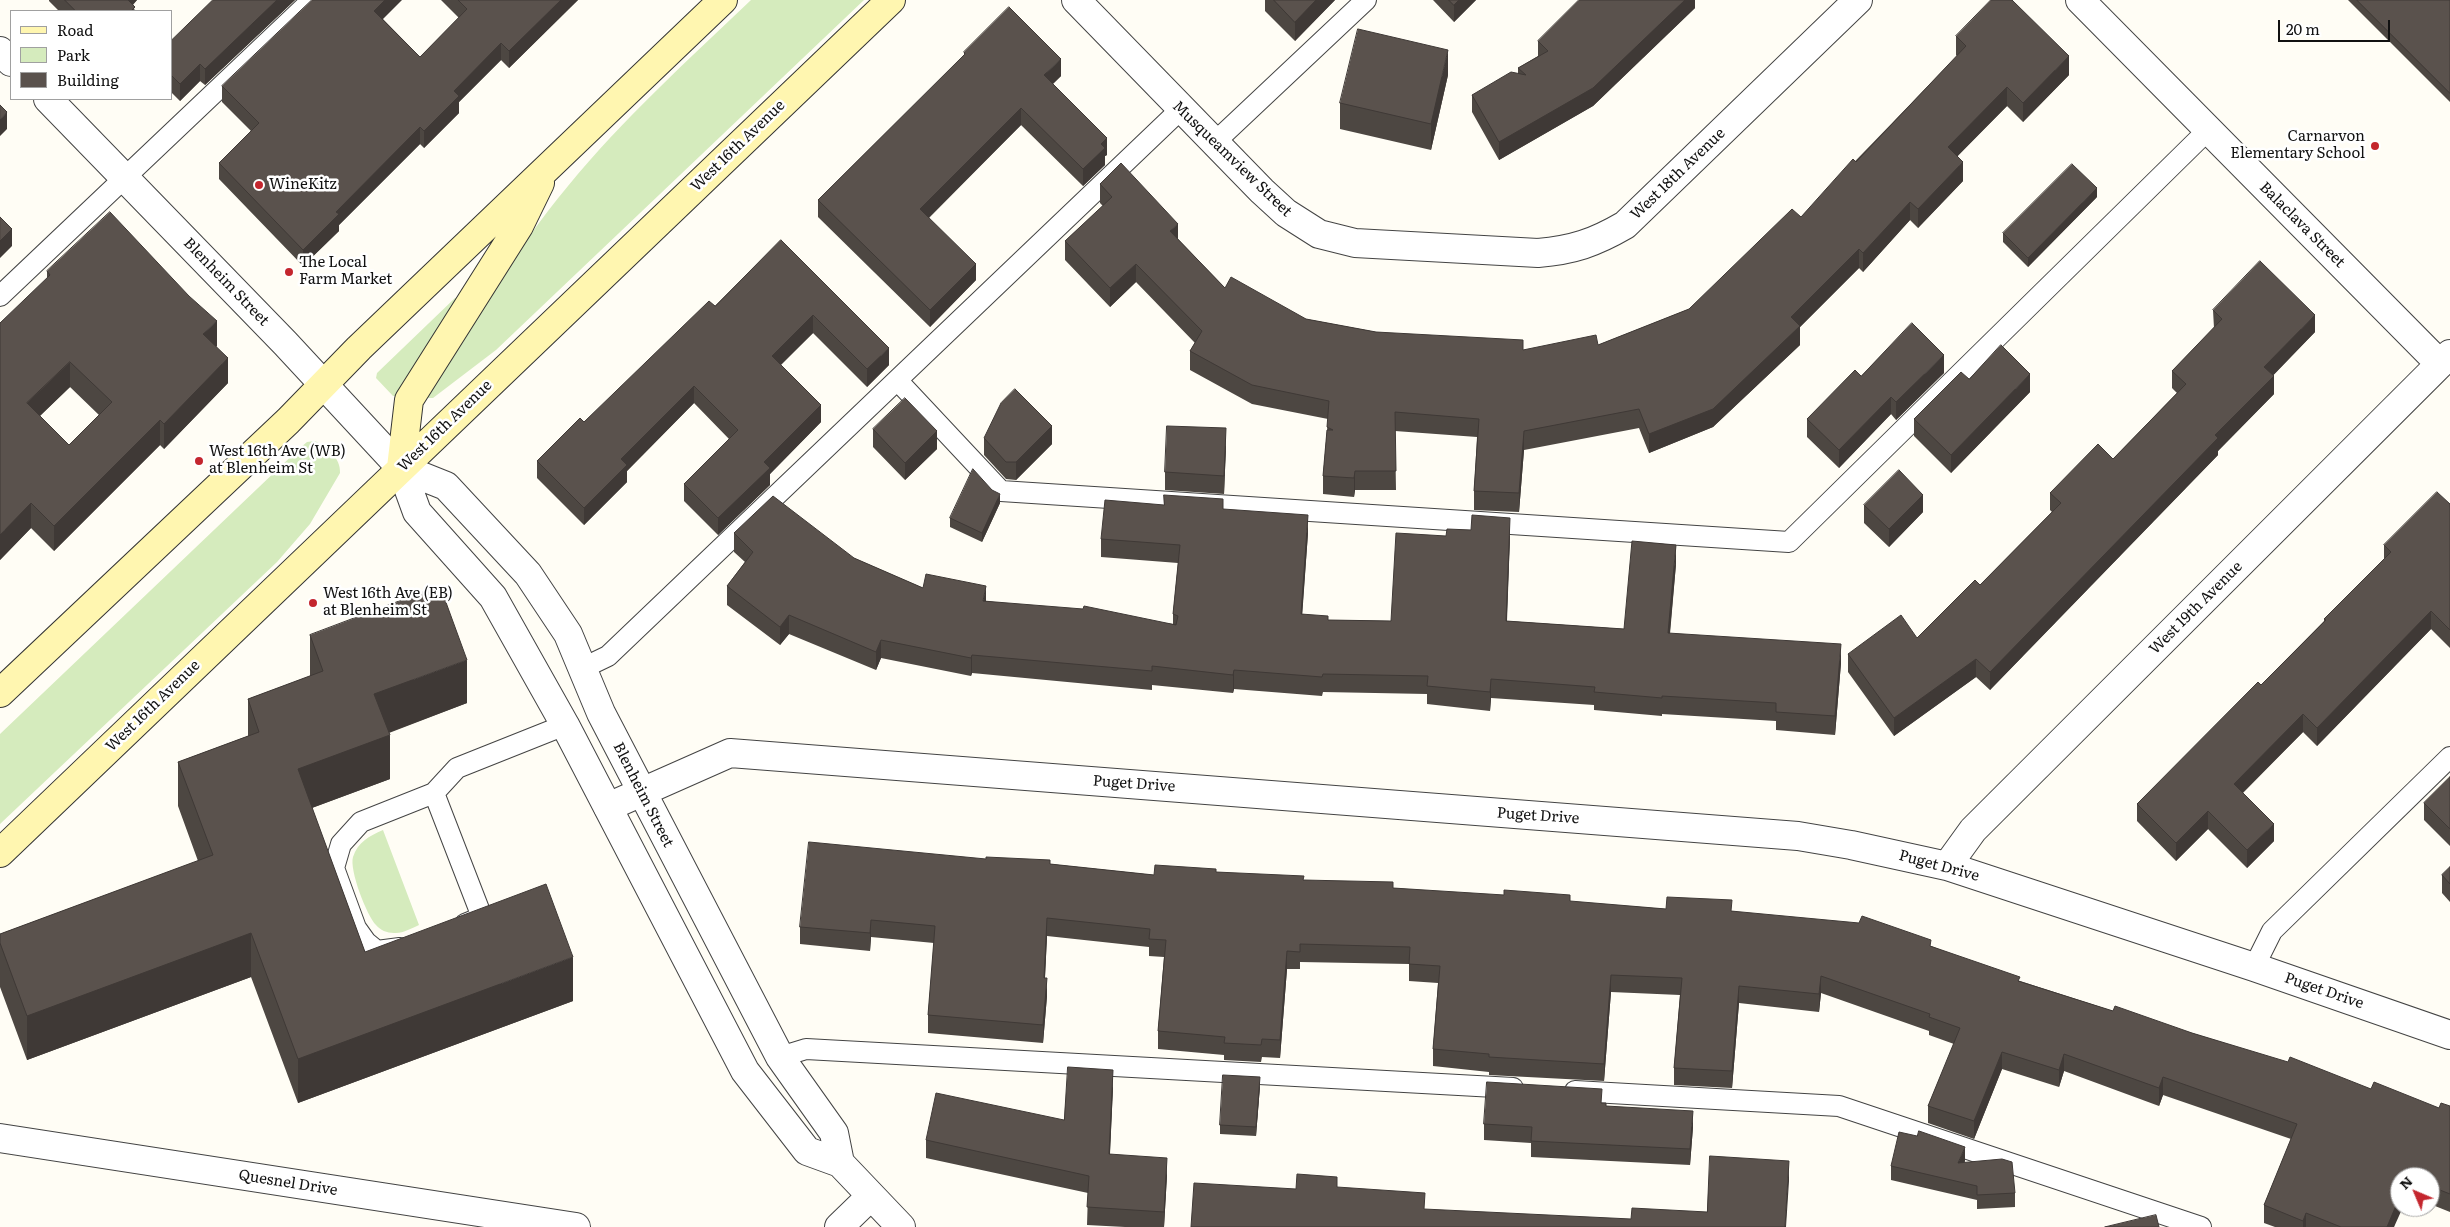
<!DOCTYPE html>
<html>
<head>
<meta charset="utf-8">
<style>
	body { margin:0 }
	#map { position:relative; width:2450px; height:1227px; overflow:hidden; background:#fffdf5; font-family:Literata,serif }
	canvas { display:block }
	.legend { position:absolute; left:10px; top:10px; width:162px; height:90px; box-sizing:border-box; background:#fff; border:1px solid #a0a0a0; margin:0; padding:6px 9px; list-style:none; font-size:15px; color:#111 }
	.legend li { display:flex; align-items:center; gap:10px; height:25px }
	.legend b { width:25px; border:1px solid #a0a0a0 }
	.north { position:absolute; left:2390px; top:1167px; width:50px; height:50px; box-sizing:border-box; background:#fff; border:1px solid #a0a0a0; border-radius:50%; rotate:315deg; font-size:14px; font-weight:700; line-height:20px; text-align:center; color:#111 }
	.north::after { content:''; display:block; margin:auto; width:18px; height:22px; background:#c4262e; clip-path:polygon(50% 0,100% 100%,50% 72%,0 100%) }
	.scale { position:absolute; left:2278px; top:20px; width:112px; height:22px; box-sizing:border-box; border:2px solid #111; border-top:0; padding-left:6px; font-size:15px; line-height:18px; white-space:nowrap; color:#111; -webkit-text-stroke:4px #fff; paint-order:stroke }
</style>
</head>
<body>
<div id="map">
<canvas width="2450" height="1227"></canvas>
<ul class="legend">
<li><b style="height:6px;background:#fff6b0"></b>Road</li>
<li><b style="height:14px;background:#d5ebbd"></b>Park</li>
<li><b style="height:14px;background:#5a524d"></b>Building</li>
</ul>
<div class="north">N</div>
<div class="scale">20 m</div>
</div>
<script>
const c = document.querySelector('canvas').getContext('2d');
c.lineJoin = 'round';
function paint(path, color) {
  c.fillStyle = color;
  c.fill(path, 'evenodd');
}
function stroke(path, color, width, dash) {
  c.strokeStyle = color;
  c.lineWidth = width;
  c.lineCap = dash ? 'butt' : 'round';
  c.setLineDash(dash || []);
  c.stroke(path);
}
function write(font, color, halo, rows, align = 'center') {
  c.font = font + ' Literata,serif';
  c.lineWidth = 5;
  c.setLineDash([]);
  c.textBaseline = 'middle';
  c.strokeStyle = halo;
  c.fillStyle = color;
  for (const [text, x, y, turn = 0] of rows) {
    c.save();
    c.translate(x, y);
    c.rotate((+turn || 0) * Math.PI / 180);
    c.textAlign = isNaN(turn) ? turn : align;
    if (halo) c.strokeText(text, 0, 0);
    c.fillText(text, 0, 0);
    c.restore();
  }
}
paint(new Path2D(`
	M751,0H864L496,350L433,398H427L426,391C472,322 515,250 568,186C623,119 688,60 751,0Z
	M455,298L460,301L398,396H393L376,378L377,373Z
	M315,441C327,447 341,458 340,473L310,524L277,562L0,824V734L301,447L307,442Z
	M383,830L419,925C412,928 402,934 394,933C387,933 380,930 376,925C367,916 349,870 353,857C358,842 369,836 383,830Z`), '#d5ebbd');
const service = new Path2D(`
	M1214,143L1366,0
	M0,296L312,0
	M897,380L1001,491L1789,542L2208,130
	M581,669L608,656L1181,109
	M434,793L482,917L465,924
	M400,948L377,951L366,942L356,928L334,868L341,844L361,822L434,793L457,768L565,725
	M2254,967L2272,931L2450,757
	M780,1057L806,1049L1513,1088
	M1575,1091L1839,1106L2201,1227`);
const minor = new Path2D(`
	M1076,0L1262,191L1286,213L1319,234L1355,243L1538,253C1573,250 1594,243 1625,225L1858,0
	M2080,0L2440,364
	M608,807L730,753L1798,836L1851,845L1947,866L2254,967L2450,1035
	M1947,866L1973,830L2450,354`);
const tertiary = new Path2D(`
	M0,51L11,62
	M48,99L285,343L401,468L417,512L493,597L565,725L745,1071L807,1151L840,1163L901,1227
	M401,468L446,486L528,574L568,634L601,713L780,1057L834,1133L840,1163
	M0,1138L576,1227
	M839,1227L870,1197`);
const secondary = new Path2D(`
	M401,468L409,400L519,226L540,183
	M0,693L288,421L359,348L723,0
	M0,853L891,0`);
stroke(service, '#444', 22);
stroke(minor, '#444', 30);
stroke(tertiary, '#444', 30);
stroke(secondary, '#333', 30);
stroke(service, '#fff', 20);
stroke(minor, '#fff', 28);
stroke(tertiary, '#fff', 28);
stroke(secondary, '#fff6b0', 28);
paint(new Path2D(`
	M49,0H137L133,5L135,11H59L49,1Z
	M213,0H295L205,85L200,81L180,101L171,92V41Z
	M441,0H578L509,68L501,60L459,102V113L424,148L420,144L339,225V231L303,266L219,179V163L251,131L222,102V86L383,19L420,57L459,18Z
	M1265,0H1335L1295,41L1265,11Z
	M1433,0H1476L1454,22Z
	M1695,0V8L1593,106L1499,160L1472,112V95L1518,74V68L1538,56V41Z
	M2348,0H2450V102Z
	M1956,36L2069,75L2023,122L2007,106L1957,156L1963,181L1918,228L1910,220L1863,272L1859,268L1800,327V345L1713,427L1649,453L1639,428L1524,450L1519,512L1474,510V491L1477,437L1395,431L1396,490H1355L1354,497L1323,494V476L1328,419L1252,404L1190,370V351L1195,343L1136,282L1110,307L1065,260V241L1103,206L1100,203V184L1178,239L1225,288L1306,319L1376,332L1523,350L1598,345L1689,309L1801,217L1957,56L1956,55Z
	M964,52L1061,76L1053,84L1107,155L1105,156V165L1083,186L1021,125L929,218L976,280L930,327L818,217V200L964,56Z
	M1448,75L1431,150L1340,129V103Z
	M2097,197L2028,267L2003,242V233Z
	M781,240L889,365L867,387L813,333L781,365L821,422L770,474V485L718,535L684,501V484L729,439L694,403L627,471V482L584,525L537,478V461L584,422L715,306Z
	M47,271L217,346H216L228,383L164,449L160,445L54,551L31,528L0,560L47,278ZM70,387L99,415L69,445L40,416Z
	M2213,310L2315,332L2273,375L2274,394L2218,451V455L1990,690L1976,677L1894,736L1848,672V654L1917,638L1980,585L2052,512L2050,510V493L2113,459L2177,393L2172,388V371L2214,328Z
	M1944,373L1896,420L1891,414L1839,468L1807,437V419L1861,376Z
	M1969,379L2030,392L1951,473L1914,436V419Z
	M873,429L937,449L905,480L873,447Z
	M984,438L1052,444L1016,480L1006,479L984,455Z
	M1226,446L1224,494L1165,490V472Z
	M992,490L1000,503L982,542L950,527V518Z
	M2450,504V648L2431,629L2317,746L2303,732L2243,793L2274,841L2247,868L2208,829L2176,861L2137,821V804L2261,685L2324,621V619L2384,559V545Z
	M1164,505L1223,509L1308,533L1302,614L1328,620L1391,621L1446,536H1510L1507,621L1624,629L1676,564L1670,634L1841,663L1835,735L1776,730V721L1662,714V716L1594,710V705L1491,698L1490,711L1427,704V694L1323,692L1322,696L1234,689L1233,693L1152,685V690L972,673L971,676L881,658L876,670L789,634L780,645L727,605V586L745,562L734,552V533L854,558L923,588L986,601L1173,624V614L1178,563L1101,557V539Z
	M1864,505L1923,512L1889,547L1864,523Z
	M310,635L467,703L389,733L390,779L312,808L365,952L573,1001L298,1103L251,977L27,1060L0,987V934L198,861L178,806V762L248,736V699L310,676Z
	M2450,777V846L2424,820V803Z
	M986,859L1050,864L1154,875L1216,872L1393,888L1666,909L1732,911L1931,946L2020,981L2113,1011L2192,1033L2371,1089L2439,1108L2450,1106V1212L2430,1204V1177H2400L2394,1227H2275L2264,1223V1205L2291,1139L2163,1095L2159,1106L2064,1071L2059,1087L2002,1069L1974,1139L1928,1123V1106L1954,1044L1929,1035V1031L1821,993L1819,1012L1739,1003L1732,1088L1674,1085V1068L1680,995L1611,992L1604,1081L1489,1075V1072L1433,1066V1049L1438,983L1409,981V964L1300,962V969H1287L1280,1058L1262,1057L1261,1062L1224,1060V1055L1158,1049V1031L1164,957L1149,956V947L1047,936L1045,978L1047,996L1043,1043L928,1033V1015L934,943L871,937L870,951L800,944V927Z
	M2450,867V902L2442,893V875Z
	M1260,1086L1256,1136L1220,1134V1125Z
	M1113,1087L1110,1154L1167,1175L1164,1227H1125L1087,1225L1088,1193L926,1158V1140L1064,1120Z
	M1602,1103L1606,1106L1693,1127L1690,1165L1531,1157V1143L1484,1140V1124Z
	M1965,1161L1964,1163L2015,1193V1207L1977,1209V1200L1891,1180V1166Z`), '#4d4742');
paint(new Path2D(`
	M124,0H137L126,11Z
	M277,0H295L205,85V69Z
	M385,0H402L374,28V11Z
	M561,0H578L509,68V51Z
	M1316,0H1335L1295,41V22Z
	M1459,0H1476L1454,22V5Z
	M1685,0H1695V8L1593,106L1499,160V142Z
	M501,43V60L459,102V113L424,148V131L454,91Z
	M1448,50V75L1431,150V124Z
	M2069,56V75L2023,122V103Z
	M1061,59V76L1044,92V75Z
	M200,64V81L180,101V84Z
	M2007,87V106L1948,166V147Z
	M1021,108V125L920,226V209Z
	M7,112V129L0,136V120Z
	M420,127V144L339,225V231L303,266V250L336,212Z
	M1107,138V155L1105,156V165L1083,186V169L1101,144Z
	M1963,162V181L1918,228V209Z
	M2097,188V197L2028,267V258Z
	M1910,202V220L1863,272V253Z
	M1178,224V243L1170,231Z
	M12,229V246L0,258V241Z
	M1859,249V268L1800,327V345L1713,427L1649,453V434L1791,317Z
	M976,264V280L930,327V310Z
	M1136,264V282L1110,307V288Z
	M813,315V333L772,373V356Z
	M2315,315V332L2264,385V367Z
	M217,321V346L203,359V334Z
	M889,348V365L867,387V369Z
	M1944,355V373L1896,420V402Z
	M228,358V383L164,449V424Z
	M70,362V387L27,428V403Z
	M2030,374V392L1951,473V455Z
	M2274,376V394L2218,451V455L1990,690V672L2215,435Z
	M694,386V403L627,471V482L584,525V508L621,459Z
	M1891,397V414L1839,468V450Z
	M821,405V422L770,474V485L718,535V518L764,462Z
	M160,420V445L54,551V526Z
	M1052,426V444L1016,480V462Z
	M1226,428V446L1224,494V476Z
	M937,431V449L905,480V463Z
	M1524,431V450L1519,512V493Z
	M1355,471V490L1354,497V478Z
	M1000,494V503L982,542V533Z
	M1923,495V512L1889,547V529Z
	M31,503V528L0,560V535Z
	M1308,515V533L1301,632V614Z
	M1510,518V536L1506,639V621Z
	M1676,545V564L1668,652V633Z
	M986,586V605L983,601Z
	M2431,611V629L2317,746V728Z
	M789,615V634L780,645V627Z
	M881,640V658L876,670V652Z
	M1841,644V663L1835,735V716Z
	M972,655V673L971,676V658Z
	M1976,659V677L1894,736V718Z
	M467,660V703L374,738V694Z
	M1234,670V689L1233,693V675Z
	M1491,679V698L1490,711V692Z
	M2303,714V732L2234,801V784Z
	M390,735V779L298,813V769Z
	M2208,811V829L2176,861V843Z
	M2274,824V841L2247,868V850Z
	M1047,918V936L1044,996V978Z
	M871,920V937L870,951V933Z
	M251,933V977L27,1060V1016Z
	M1287,951V969L1280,1058V1040Z
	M573,957V1001L298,1103V1059Z
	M1611,975V992L1604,1081V1064Z
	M1821,976V993L1819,1012V994Z
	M1047,978V996L1043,1043V1025Z
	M1739,986V1003L1732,1088V1071Z
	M2002,1052V1069L1974,1139V1121Z
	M2064,1054V1071L2059,1087V1070Z
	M1113,1070V1087L1109,1172V1154Z
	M1260,1077V1086L1256,1136V1127Z
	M2163,1077V1095L2159,1106V1088Z
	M1693,1111V1127L1690,1165V1149Z
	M1965,1147V1161L1958,1177V1163Z
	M1167,1158V1175L1164,1227V1212Z
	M1789,1161V1181L1786,1227H1785Z
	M2400,1196V1207H2403L2394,1227H2387Z
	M2306,1213V1227H2303V1221Z`), '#3f3936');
const building = new Path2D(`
	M65,0H128L135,7L131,11H76Z
	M213,0H277L205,69L200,64L180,84L171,75V41Z
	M312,0H385L374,11L420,57L467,9L458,0H561L509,51L501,43L454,91L459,96L424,131L420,127L336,212L339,214L303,250L219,163L259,123L222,86Z
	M1274,0H1316L1295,22Z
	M1449,0H1459L1454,5Z
	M1579,0H1685L1593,88L1499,142L1472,95L1511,72L1526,75L1518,68L1548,51L1538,41Z
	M1991,0H2012L2069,56L2023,103L2007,87L1948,147L1963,162L1918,209L1910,202L1863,253L1859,249L1791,317L1800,326L1713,409L1649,434L1639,409L1524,431L1519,493L1474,491L1479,419L1395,412L1396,471H1355L1354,478L1323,476L1327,430H1333L1327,427L1329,401L1252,385L1190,351L1202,331L1136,264L1110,288L1065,241L1112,197L1100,184L1121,163L1178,224L1170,231L1225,288L1231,277L1306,319L1376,332L1523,340V350L1596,335L1598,345L1689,309L1792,209L1801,217L1853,159L1856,162L1966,46L1956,36Z
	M2357,0H2450V93Z
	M1009,7L1061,59L1044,75L1107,138L1101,144L1105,148L1083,169L1021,108L920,209L976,264L930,310L818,200L965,54L964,52Z
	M1358,29L1448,50L1431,124L1340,103Z
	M0,105L7,112L0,120Z
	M2072,164L2097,188L2028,258L2003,233Z
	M110,212L189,296L217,321L203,334L228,358L164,424L160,420L54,526L31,503L0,535V323L50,275L47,271ZM70,362L112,402L69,445L27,403Z
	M0,217L12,229L0,241Z
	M781,240L889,348L867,369L813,315L772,356L821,405L764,462L770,468L718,518L684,484L738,430L694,386L621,459L627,465L584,508L537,461L580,418L584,422L709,301L715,306Z
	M2260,261L2315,315L2264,367L2274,376L2215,435L2218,438L1990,672L1976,659L1894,718L1848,654L1901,615L1917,638L1975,580L1980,585L2061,503L2050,493L2098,444L2113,459L2186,384L2172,371L2222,319L2213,310Z
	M1912,323L1944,355L1896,402L1891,397L1839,450L1807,419L1855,370L1861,376Z
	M2001,345L2030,374L1951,455L1914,419L1961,372L1969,379Z
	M1015,389L1052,426L1016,462H1006L984,438L1001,403Z
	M905,398L937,431L905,463L873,429Z
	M1167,426L1226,428L1224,476L1165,472Z
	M973,469L992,490L1000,494L982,533L950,518Z
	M1899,470L1923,495L1889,529L1864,505Z
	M2437,492L2450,504V630L2431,611L2317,728L2303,714L2234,784L2274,824L2247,850L2208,811L2176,843L2137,804L2258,682L2261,685L2326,620L2324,619L2391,552L2384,545Z
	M1164,495L1223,499V509L1308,515L1301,614L1328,616V620L1391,621L1396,533L1446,536L1447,529L1471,530L1472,515L1510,518L1506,621L1624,629L1632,541L1676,545L1668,633L1841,644L1835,716L1776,712V703L1662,696V698L1594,692L1595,687L1491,679L1490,692L1427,686L1428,676L1323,674L1322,677L1234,670L1233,675L1152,666V671L972,655L971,658L881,640L876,652L789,615L780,627L727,586L753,552L734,533L773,496L854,558L923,588L926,574L986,586L983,601L1083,609L1084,606L1176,625L1178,616L1173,614L1180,545L1101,539L1105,500L1164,505Z
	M440,586L467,660L374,694L390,735L298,769L365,952L546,884L573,957L298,1059L251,933L27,1016L0,943V934L213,855L178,762L259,732L248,699L323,671L310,635Z
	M2450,777V829L2424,803Z
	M809,842L986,859V857L1050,860V864L1154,875L1155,865L1216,869V872L1304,876L1303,880L1393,882V888L1504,895V890L1570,895V901L1666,909L1667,897L1732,900L1731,911L1859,923L1862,916L1931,940L1930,946L2020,977L2018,981L2113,1011L2115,1006L2192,1033L2288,1062L2290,1057L2371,1089L2374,1082L2439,1108L2441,1103L2450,1106V1194L2430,1186V1177H2400V1196L2387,1227H2341L2306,1213L2303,1221L2264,1205L2297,1124L2163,1077L2159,1088L2064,1054L2059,1070L2002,1052L1974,1121L1928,1106L1960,1028L1929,1017L1930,1014L1821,976L1819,994L1739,986L1732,1071L1674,1068L1682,978L1611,975L1604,1064L1489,1057V1054L1433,1049L1440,966L1409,964L1410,947L1300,944V952L1287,951L1280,1040L1262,1039L1261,1045L1224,1043L1225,1037L1158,1031L1166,940L1149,939L1150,929L1047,918L1044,978H1047L1043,1025L928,1015L935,926L871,920L870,933L800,927Z
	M2450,867V884L2442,875Z
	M1068,1067L1113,1070L1109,1154L1167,1158L1164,1212L1087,1207L1089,1176L926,1140L936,1093L1064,1120Z
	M1223,1075L1260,1077L1256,1127L1220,1125Z
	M1487,1082L1602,1089L1601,1103H1606V1106L1693,1111L1690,1149L1531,1141L1532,1127L1484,1124Z
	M1919,1131L1965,1147L1958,1163L2002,1159L2012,1162L2015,1193L1977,1195V1186L1891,1166L1899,1132L1917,1136Z
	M1710,1156L1789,1161L1785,1227H1191L1194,1183L1296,1189L1297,1174L1337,1177V1187L1425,1193L1424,1209L1631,1219L1632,1208L1707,1212Z
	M2156,1215L2159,1227H2105Z`);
paint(building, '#5a524d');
stroke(building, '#3f3936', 1);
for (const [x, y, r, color] of [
	[2375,146,5,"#c4262e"],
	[259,185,5,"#c4262e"],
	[289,272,5,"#c4262e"],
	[199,461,5,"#c4262e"],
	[313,603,5,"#c4262e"]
]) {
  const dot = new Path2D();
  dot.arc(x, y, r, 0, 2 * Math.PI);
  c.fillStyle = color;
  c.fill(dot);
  stroke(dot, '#fff', 2);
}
write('15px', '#111', '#fff', [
	["Carnarvon",2365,137,"right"],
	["Elementary School",2365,154,"right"],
	["WineKitz",269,185],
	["The Local",299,263],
	["Farm Market",299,280],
	["West 16th Ave (WB)",209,452],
	["at Blenheim St",209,469],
	["West 16th Ave (EB)",323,594],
	["at Blenheim St",323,611]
], 'left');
write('15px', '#111', '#fff', [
	["West 16th Avenue",738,146,-44],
	["Musqueamview Street",1232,159,44],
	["West 18th Avenue",1678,174,-44],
	["Balaclava Street",2302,225,45],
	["Blenheim Street",226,282,46],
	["West 16th Avenue",445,426,-44],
	["West 19th Avenue",2196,608,-45],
	["West 16th Avenue",153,706,-44],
	["Puget Drive",1134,784,4],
	["Blenheim Street",643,795,63],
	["Puget Drive",1538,816,4],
	["Puget Drive",1939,866,15],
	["Puget Drive",2324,991,19],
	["Quesnel Drive",288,1183,9]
]);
</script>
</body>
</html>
